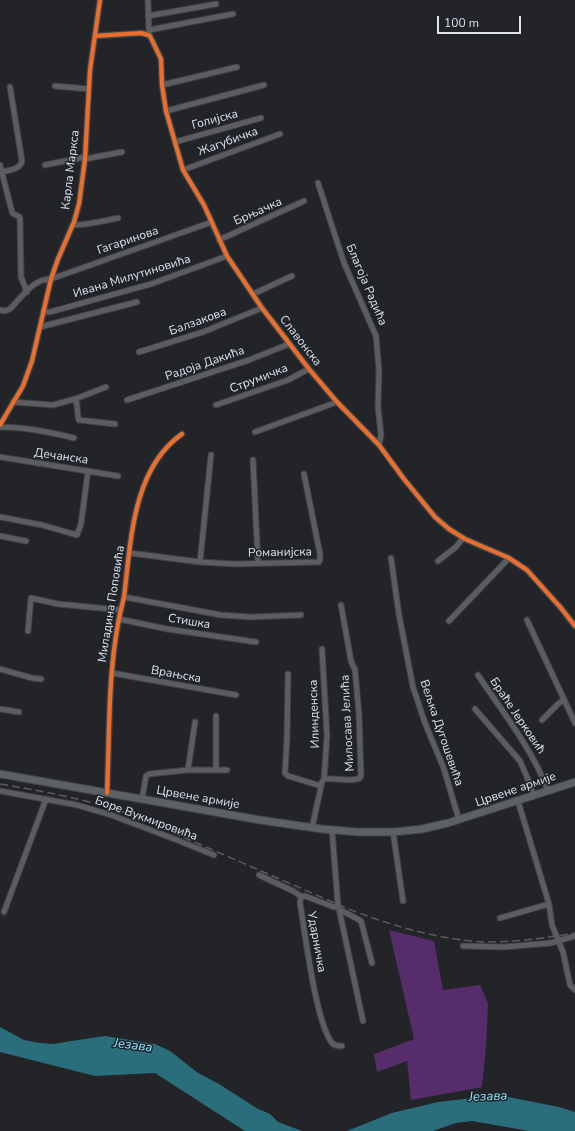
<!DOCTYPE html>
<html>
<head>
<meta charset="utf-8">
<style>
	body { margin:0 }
	#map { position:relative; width:575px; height:1131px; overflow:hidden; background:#222428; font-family:"Nunito Sans",sans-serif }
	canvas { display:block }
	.scale { position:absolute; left:437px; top:16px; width:84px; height:18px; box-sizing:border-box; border:2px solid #e0e3e8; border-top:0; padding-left:5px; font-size:12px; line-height:14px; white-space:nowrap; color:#e0e3e8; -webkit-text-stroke:3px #1f232b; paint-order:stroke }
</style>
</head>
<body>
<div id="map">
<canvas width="575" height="1131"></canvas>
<div class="scale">100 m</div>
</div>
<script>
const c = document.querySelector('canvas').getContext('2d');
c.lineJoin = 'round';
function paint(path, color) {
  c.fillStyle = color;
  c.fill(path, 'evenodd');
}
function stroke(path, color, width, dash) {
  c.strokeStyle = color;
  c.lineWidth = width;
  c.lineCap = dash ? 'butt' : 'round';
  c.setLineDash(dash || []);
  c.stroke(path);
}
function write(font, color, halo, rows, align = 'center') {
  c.font = font + ' "Nunito Sans",sans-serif';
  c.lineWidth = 3;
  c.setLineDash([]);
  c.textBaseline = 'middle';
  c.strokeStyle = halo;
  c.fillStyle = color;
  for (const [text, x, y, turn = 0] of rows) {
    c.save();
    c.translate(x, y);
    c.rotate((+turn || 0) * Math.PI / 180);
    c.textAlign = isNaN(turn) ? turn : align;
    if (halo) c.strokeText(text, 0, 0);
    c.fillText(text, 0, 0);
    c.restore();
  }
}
paint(new Path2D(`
	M389,930L434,941L443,990L480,985L488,1003L486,1047L482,1087L411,1100L407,1061L377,1072L374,1054L414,1039Z`), '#572c6a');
paint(new Path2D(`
	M0,1027L24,1040L40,1043L54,1044L65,1042L105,1036L155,1044L170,1051L198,1073L219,1084L258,1109L270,1114L278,1122L302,1131H245L155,1073L95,1076L0,1052Z
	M498,1095L559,1107L575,1112V1131H529L472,1121L456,1123L433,1131H347L392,1113L438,1102Z`), '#2a6e7b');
const street = new Path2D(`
	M148,0L149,33
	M148,16L216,4
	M149,30L233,14
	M95,36L141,33L148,35L150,36L161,59L162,85L166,111L183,170L204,205L227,256L262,308L309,369L337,402L379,445L404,479L435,517L449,529L465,539L509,558L527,570L561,608L575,626
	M162,85L237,67
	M55,86L89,89
	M166,111L264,85
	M175,142L261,118
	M85,159L122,152
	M0,165L12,212C13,216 19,214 20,218L21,277L27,292
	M45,165L85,157
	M183,170L280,134
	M2,172C9,170 20,170 22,161L10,87
	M318,183L344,263L376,336L379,370L378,407L381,435L379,445
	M73,225C88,225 103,221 118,218
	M219,240L304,201
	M253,294L292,276
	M0,310L5,311L10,309C21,298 34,278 51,279L212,222
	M43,312H50L151,284L227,256
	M40,327L137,302
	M139,352L203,332L262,308
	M75,399C79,405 76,413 79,420L115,424
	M127,400L249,360L289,344
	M13,402L53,405L75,399L106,387
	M216,405L288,380L309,369
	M0,425L23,386L32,361L51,279L58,259L74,222L79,204L85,159L90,70L100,0
	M0,427C25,427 50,432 74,438
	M255,432L337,402
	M0,457L118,476
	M253,460L258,563
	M0,517L42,525L77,535L81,524L88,471
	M0,536L26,541
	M130,553L200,562L234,564L319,562L320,560V554L304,474
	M391,558L399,615L413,687L425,723L444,769L459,820
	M438,561L456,547L463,538
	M200,562L211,455
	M124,597L221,615L251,617L301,615
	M119,619L167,629L256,642
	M527,620L575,723
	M449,621L509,558
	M28,631L31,598L58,604L121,610
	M322,649L327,736L324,779
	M0,669L32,678L41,679
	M112,673L236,695
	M288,674L287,737L285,773L288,776L321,786
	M478,675C502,711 533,750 548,791
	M0,709L19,712
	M475,709L520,761L530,784L533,795
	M542,720L559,703L564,700
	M188,770L195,722
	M216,770V716
	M0,791L77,805L111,815L177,840L214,855
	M107,793C110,728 107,660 124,597C131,542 132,469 182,434
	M142,799L146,776L149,774L188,770H227
	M518,801L549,904L552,925L563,952L570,985L575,990
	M312,828L322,782L324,779C335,777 350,783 360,778L361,775L359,714L355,670L351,661L341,605
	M332,830L338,906L334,907L305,896L301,897L300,903C305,932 316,1026 333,1044C336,1046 338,1046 342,1046
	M393,832L403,901
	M259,875L293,891L302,897
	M339,909L363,1021
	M339,909L361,921L372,963
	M4,912L46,799
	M500,918L549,904
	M463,946L504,947L551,943L575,936`);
const secondary = new Path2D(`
	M0,774L260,820L322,829L358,832H393L422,829L448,823L575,782`);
stroke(street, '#3e4044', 7);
stroke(secondary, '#3e4044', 9);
stroke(street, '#5c5d60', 5);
stroke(secondary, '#5d6166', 7);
stroke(new Path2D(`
	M0,784C47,792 92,800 137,817L351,910C388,924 424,935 463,940C471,941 479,942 487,942C516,942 546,938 575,933`), '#595b5f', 1.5, [8, 4]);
stroke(new Path2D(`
	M95,36L141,33L148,35L150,36L161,59L162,85L166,111L183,170L204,205L227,256L262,308L309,369L337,402L379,445L404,479L435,517L449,529L465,539L509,558L527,570L561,608L575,626
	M0,425L23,386L32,361L51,279L58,259L74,222L79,204L85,159L90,70L100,0
	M107,793C110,728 107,660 124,597C131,542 132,469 182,434`), '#ee6e29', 4);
write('12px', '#e0e3e8', '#1f232b', [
	["Голијска",215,120,-15],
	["Жагубичка",228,142,-20],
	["Карла Маркса",71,170,-83],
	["Брњачка",258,212,-24],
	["Гагаринова",128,241,-19],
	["Ивана Милутиновића",132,277,-17],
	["Благоја Радића",366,285,67],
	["Балзакова",198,322,-20],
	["Славонска",300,341,52],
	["Радоја Дакића",205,364,-19],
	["Струмичка",259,379,-21],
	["Дечанска",61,457,8],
	["Романијска",280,553,-1],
	["Миладина Поповића",112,604,-81],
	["Стишка",189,622,9],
	["Врањска",176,675,10],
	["Илинденска",315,714,-92],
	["Браће Јерковић",517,716,56],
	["Милосава Јелића",348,723,-93],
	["Вељка Дугошевића",441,733,71],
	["Црвене армије",516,790,-19],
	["Црвене армије",198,798,10],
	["Боре Вукмировића",146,819,20],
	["Ударничка",316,942,80]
]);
write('italic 13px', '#8be9fb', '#1f232b', [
	["Језава",133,1046,7],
	["Језава",488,1097,-2]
]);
</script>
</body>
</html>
